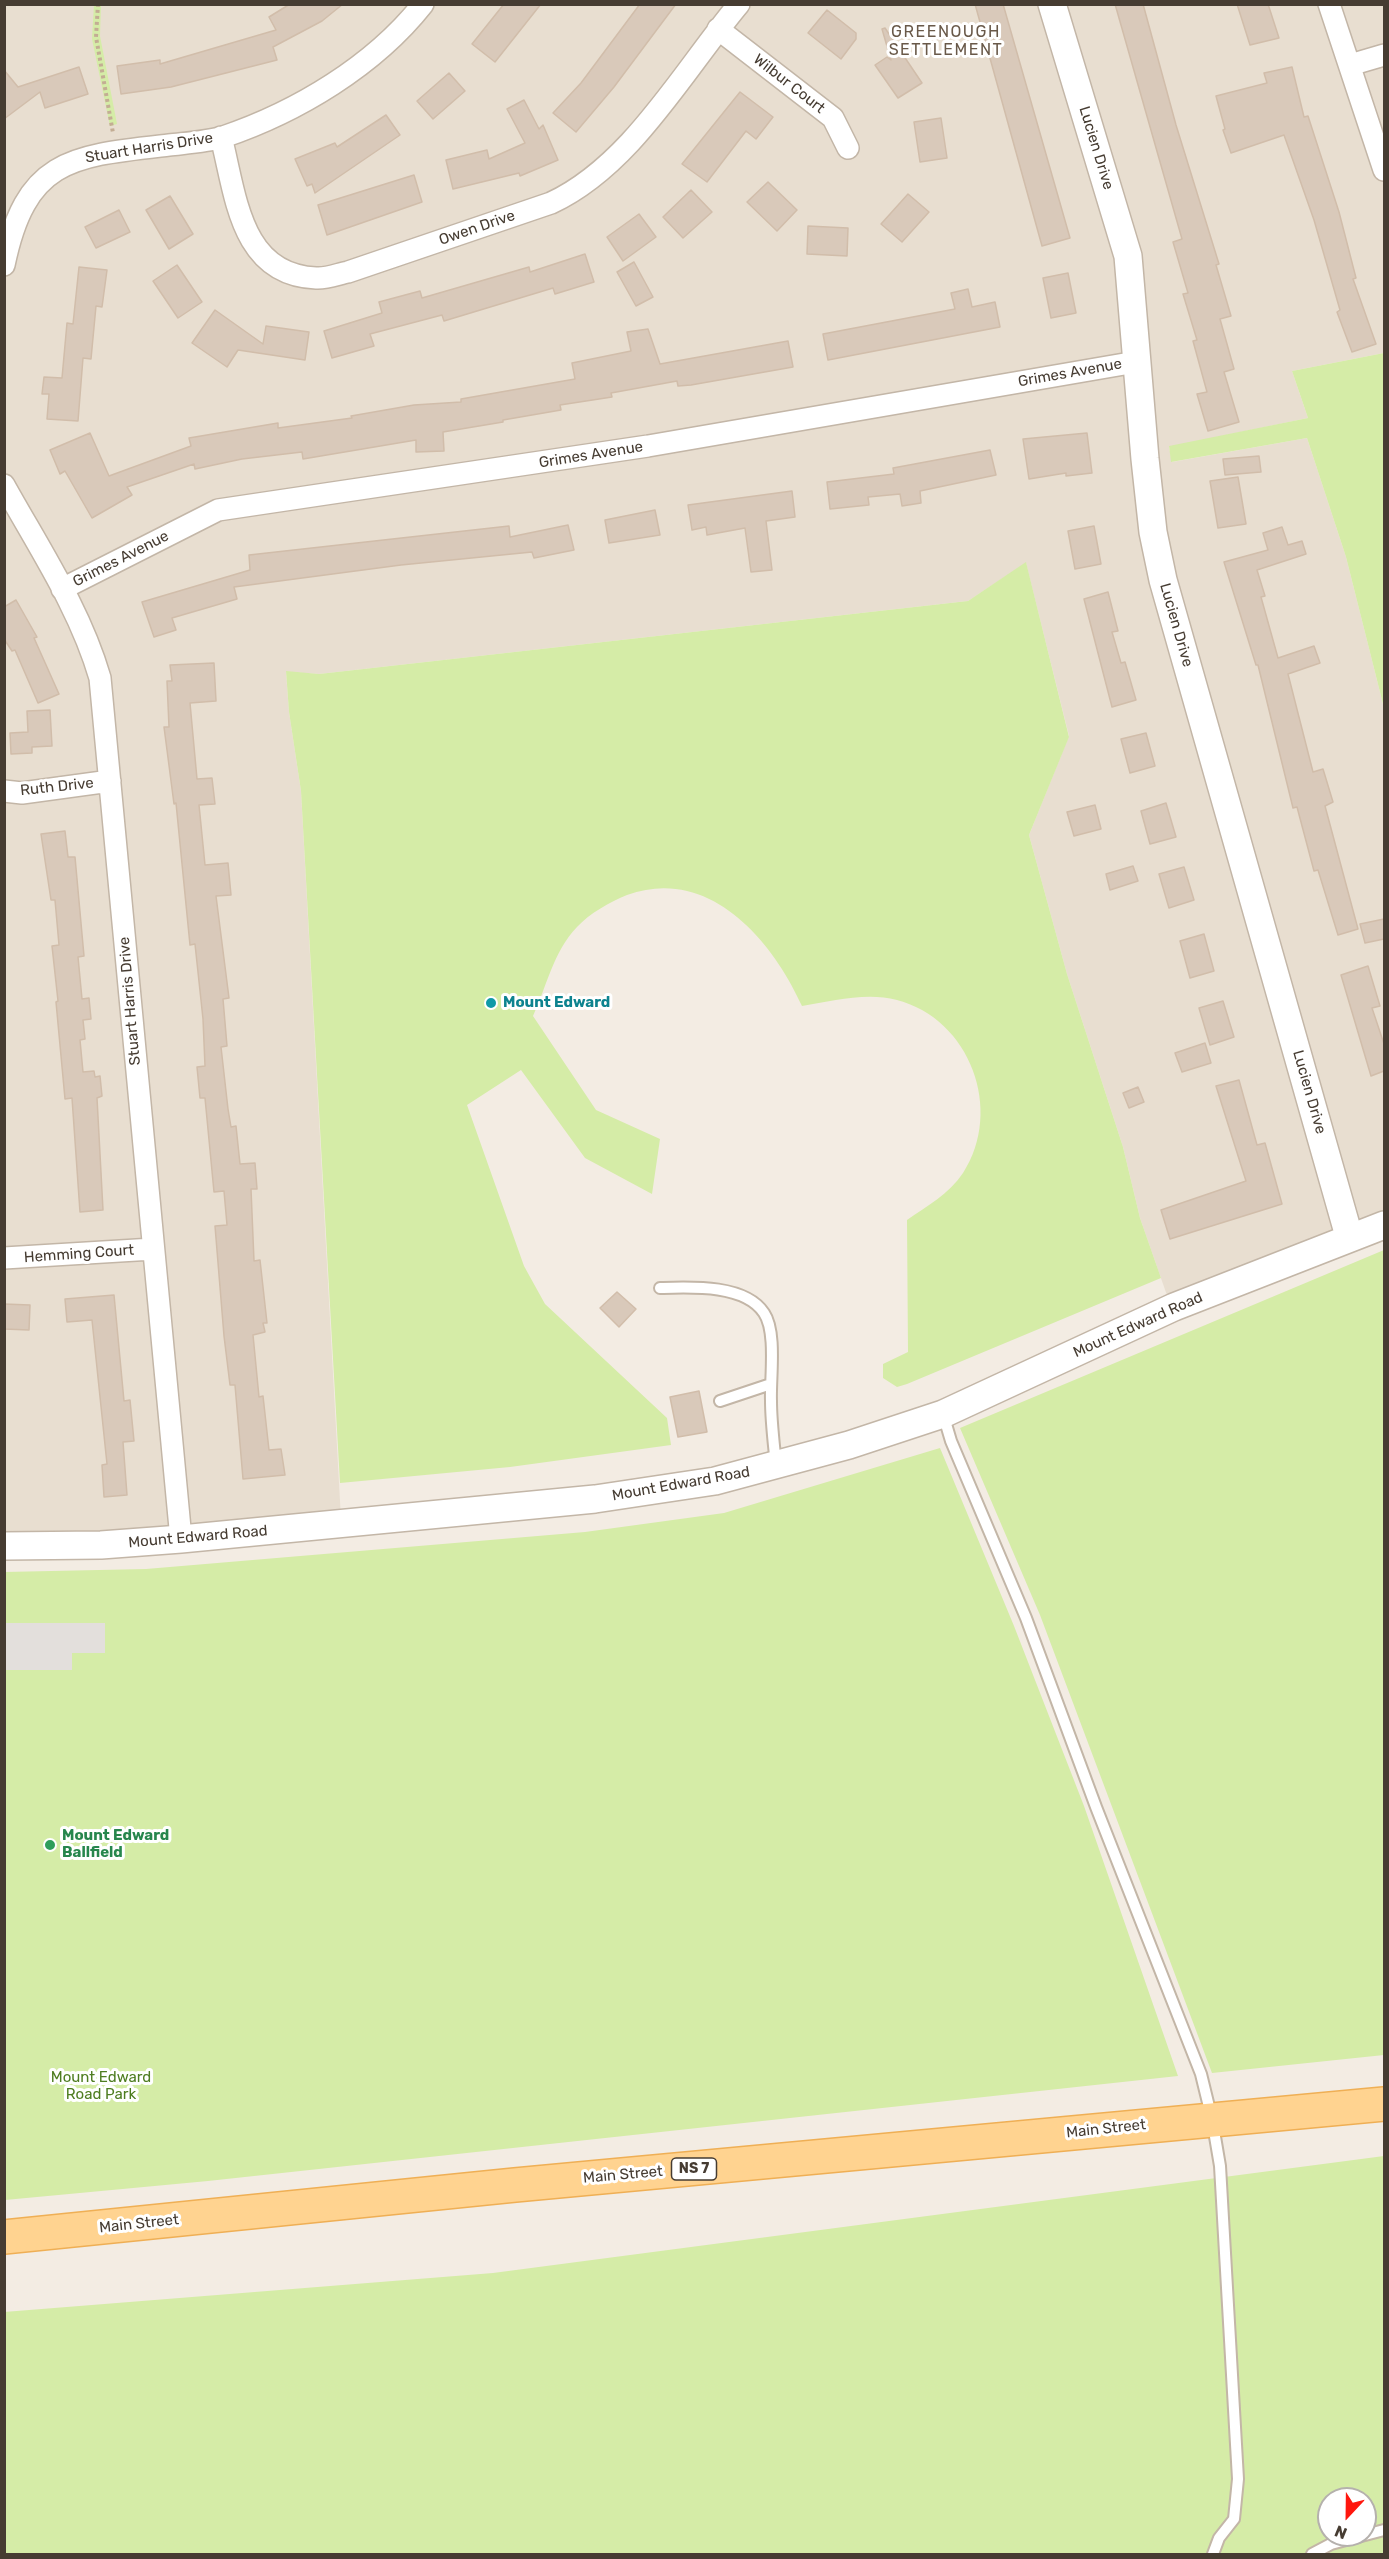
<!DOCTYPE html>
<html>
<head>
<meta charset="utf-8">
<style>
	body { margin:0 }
	#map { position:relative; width:1389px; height:2559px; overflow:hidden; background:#f3ece3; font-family:Rubik,sans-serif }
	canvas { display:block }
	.frame { position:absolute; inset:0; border:6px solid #463c32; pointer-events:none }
	.north { position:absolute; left:1317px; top:2487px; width:60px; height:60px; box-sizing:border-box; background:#fff; border:2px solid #b5b1ad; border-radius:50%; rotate:202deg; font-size:16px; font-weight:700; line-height:24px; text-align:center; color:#463c32 }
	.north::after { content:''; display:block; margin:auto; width:21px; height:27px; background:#ff170e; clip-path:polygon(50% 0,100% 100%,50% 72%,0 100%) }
</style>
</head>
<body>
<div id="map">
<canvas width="1389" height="2559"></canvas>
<div class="frame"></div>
<div class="north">N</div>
</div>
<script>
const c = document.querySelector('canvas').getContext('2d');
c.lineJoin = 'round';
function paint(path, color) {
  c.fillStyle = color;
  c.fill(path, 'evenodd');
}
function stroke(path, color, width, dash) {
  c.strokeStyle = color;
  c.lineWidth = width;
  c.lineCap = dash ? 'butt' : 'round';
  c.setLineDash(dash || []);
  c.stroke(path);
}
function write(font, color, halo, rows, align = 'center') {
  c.font = font + ' Rubik,sans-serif';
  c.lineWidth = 6;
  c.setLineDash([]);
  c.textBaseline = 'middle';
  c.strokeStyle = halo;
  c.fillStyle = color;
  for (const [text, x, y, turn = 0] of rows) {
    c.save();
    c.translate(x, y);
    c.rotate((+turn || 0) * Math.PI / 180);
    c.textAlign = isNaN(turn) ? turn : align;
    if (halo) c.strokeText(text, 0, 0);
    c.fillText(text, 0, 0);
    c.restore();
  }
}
paint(new Path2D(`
	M4,5H1384V353L1292,371L1308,418L1169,447L1172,462L1307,438L1346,557L1384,708V1222L1170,1304L1140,1218L1123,1147L1067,974L1029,835L1069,736L1026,563L968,601L319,674L286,672L289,712L301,791L341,1519L5,1546Z`), '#e8ded0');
paint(new Path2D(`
	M94,4L101,5L100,36L117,124L110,126L92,39Z
	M1384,353V708L1346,557L1307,438L1171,462L1169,446L1308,418L1292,371Z
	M1026,562L1069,737L1029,835L1067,974L1123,1147L1140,1218L1161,1278L907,1384L897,1387L883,1378V1364L908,1352L907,1220C927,1206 949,1194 963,1173C1004,1110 970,1019 897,1000C866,992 833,1001 802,1006C772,939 708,865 627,895C610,902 590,913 577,927C553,952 547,986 533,1016L596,1110L660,1139L652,1194L585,1158L521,1070L467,1105L524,1266L545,1304L667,1418L671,1445L510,1467L340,1483L301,791L289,712L286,671L319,674L968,601Z
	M1384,1250V2055L1212,2073L1040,1615L960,1428Z
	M940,1448L1014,1626L1084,1806L1178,2076L208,2181L5,2200L4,1572L146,1569L585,1532L724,1513Z
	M1384,2156V2554H5L4,2312L493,2273ZM1329,2499H1365V2535H1329Z`), '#d5eca7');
paint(new Path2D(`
	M4,1623H105V1653H72V1670H5Z`), '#e3dfdc');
const building = new Path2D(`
	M290,4H343L322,21L273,47L277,60L171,87L121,94L117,66L160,60V64L276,30L269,17Z
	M504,4H541L495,62L472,44Z
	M640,4H676L614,87L576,132L553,113L581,83Z
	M975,4H1003L1070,238L1042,246Z
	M1115,4H1143L1176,125L1219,264L1216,265L1231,316L1220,319L1234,369L1224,372L1239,422L1208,431L1197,394L1207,392L1193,341L1197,340L1183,294L1188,293L1173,242L1182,239Z
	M1237,4H1268L1279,38L1250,45Z
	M827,10L856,33V39L841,59L808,33Z
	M885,28L922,83L898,98L875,65L887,57L891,60L882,29Z
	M79,67L88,94L45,108L40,92L4,119V70L18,87Z
	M1292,67L1304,117L1308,116L1339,212L1356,278L1353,279L1376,344L1352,352L1337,312L1340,310L1314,220L1284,135L1231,153L1223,130L1225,129L1216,96L1267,83L1264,73Z
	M449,73L465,91L433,119L417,101Z
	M740,92L773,117L756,139L746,131L707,182L682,164Z
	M524,100L539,129L543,125L558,160L520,176L519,173L453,189L446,160L487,150L489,159L525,143L507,109Z
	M386,115L400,135L315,193L312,184L307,186L295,159L335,143L337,147Z
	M941,118L947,158L920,162L914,122Z
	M414,175L422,202L327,235L318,205Z
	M768,182L797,210L777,231L747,202Z
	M691,190L712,212L683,238L663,217Z
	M908,194L929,212L902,242L881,224Z
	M170,196L193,234L169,249L146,210Z
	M119,210L130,232L96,248L85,227Z
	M639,214L656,237L623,261L607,237Z
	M808,226L848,228L847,256L807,254Z
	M585,254L594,282L555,294L553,288L444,321L442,315L370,334L374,346L332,358L324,331L382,313L379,302L420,291L422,298L529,267L530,272Z
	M634,262L653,297L636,306L617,272Z
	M177,265L202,302L178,318L153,281Z
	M79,267L107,270L102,307L96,306L91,359L83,358L78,421L47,419L49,394H42L44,377L62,378L67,323L73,324Z
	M1068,273L1076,313L1051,318L1043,278Z
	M968,289L972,307L995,302L1000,327L828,360L823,334L955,309L951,293Z
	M215,310L263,344L266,326L309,332L305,360L238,350L227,367L192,343Z
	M648,329L660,364L788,341L793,367L691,385L678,386L677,381L611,393L612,397L560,405L561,410L503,420V422L443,432L444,451L416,452V440L303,459L302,452L242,459L195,469L194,464L127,487L132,495L92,518L65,471L60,474L50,450L90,433L109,476L191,446L189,438L278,423V428L352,418L351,416L414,405L461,402V399L575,379L572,363L631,351L627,332Z
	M1087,433L1092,473L1066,476V473L1029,479L1023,439Z
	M990,450L996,475L920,491L921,503L902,506L900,494L868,497L869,505L830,509L827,482L894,474L893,468Z
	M1259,456L1261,472L1225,475L1223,459Z
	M1238,477L1246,524L1218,528L1210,481Z
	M792,491L795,517L766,521L772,570L751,572L745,528L707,535L706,527L692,530L688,505Z
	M655,510L660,535L609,543L605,520Z
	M568,525L574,550L534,558L532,552L401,565L234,587L237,599L172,618L176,630L154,637L142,602L250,570L249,555L509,526L510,537Z
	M1094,526L1101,564L1075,569L1068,531Z
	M1282,527L1288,545L1302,541L1306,554L1257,570L1265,596L1261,597L1278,658L1314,646L1320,663L1288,674L1313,772L1323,769L1333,802L1325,806L1358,929L1338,935L1318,870L1314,871L1297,807L1293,808L1258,665H1256L1224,562L1268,550L1263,533Z
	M1108,592L1118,631L1112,632L1121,663L1125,662L1136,700L1112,707L1084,599Z
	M16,600L37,637L34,638L59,694L38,703L15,650L12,651L4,639V607Z
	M214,663L216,701L190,703L197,779L212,778L215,804L199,805L205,865L228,863L231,895L216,896L229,998L223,999L227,1046L221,1047L228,1109L231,1127L236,1126L240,1164L255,1163L257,1189H251L254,1261L260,1260L267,1323H263L265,1332L253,1335L259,1397L263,1396L269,1450L281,1449L285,1475L243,1479L235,1385H230L224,1336L215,1226L227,1225L224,1191L214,1192L205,1098H200L197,1067L205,1066L203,1019L195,944L190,945L176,803L174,804L164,727H169L167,681H172L170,665Z
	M50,710L52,746L32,747V753L11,754L10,733L28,732L27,711Z
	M1146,733L1155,766L1130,773L1121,739Z
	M1166,803L1176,837L1150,844L1141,811Z
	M1095,805L1101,829L1074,836L1067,812Z
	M65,831L68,857H75L84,956L78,957L82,999L89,998L91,1019L83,1020L85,1039L80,1040L83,1072L94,1071L95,1077L100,1076L102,1096L97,1098L103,1210L80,1212L72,1098L65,1099L56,1002L58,1001L52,946L59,945L55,900H51L41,834Z
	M1133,866L1138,881L1110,890L1106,874Z
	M1184,867L1194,900L1169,908L1159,874Z
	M1384,919V939L1365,943L1360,924Z
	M1204,934L1214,971L1190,978L1180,941Z
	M1368,966L1380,1006L1372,1008L1384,1044V1071L1371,1076L1341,975Z
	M1223,1001L1234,1037L1210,1045L1199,1008Z
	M1205,1043L1211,1063L1182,1072L1175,1053Z
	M1239,1080L1257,1145L1265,1143L1282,1204L1170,1239L1161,1210L1246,1181L1216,1086Z
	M1138,1087L1144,1102L1129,1108L1123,1093Z
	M617,1292L636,1309L619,1327L600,1308Z
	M114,1295L124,1401L130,1400L134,1441L123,1442L127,1495L104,1497L102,1465L107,1464L92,1320L67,1322L65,1299Z
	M4,1304L30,1305L29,1330L4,1329Z
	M699,1391L707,1432L678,1437L670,1397Z`);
paint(building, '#d9c9ba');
stroke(building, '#d1bdaa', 1.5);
const service = new Path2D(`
	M660,1288C690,1287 745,1284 764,1313C777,1332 770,1379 771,1401C771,1422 774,1444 776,1466
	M720,1401L771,1384
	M943,1414L951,1441L1026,1618L1096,1807L1201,2074L1212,2119L1220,2166L1238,2479L1234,2519L1219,2538L1213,2554
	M1312,2554L1331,2544L1384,2530`);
const minor = new Path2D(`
	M1329,4L1384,170
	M718,29L833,118L848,148
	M1350,65L1384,55
	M221,137C236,195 240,275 316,278C326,279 338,274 348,272L551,203C631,166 683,71 739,4
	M4,265C26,158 72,156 169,145C186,143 206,142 223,137C297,112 374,66 423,4
	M4,485C39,548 80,609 100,678L181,1539
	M62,589L218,510L648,446L1136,362
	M4,791L22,793L110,781
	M4,1258L153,1249`);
const tertiary = new Path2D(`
	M1052,4L1128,256L1145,459L1153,532L1163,580L1349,1236
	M4,1546L101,1545L181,1539L595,1499L715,1481L849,1445L943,1414L1174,1307L1384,1225`);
const primary = new Path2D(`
	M4,2237L515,2185L1384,2104`);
stroke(service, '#c3b6a7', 14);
stroke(minor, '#c3b6a7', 24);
stroke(tertiary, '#c3b6a7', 30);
stroke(primary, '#efaf55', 36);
stroke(new Path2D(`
	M98,4L96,37L113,133`), '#c3ad94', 4, [3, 3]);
stroke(service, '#fff', 10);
stroke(minor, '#fff', 21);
stroke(tertiary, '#fff', 27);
stroke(primary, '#ffd390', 33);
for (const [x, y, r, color] of [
	[491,1003,6,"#0f9aa8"],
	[50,1845,6,"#2e9e5b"]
]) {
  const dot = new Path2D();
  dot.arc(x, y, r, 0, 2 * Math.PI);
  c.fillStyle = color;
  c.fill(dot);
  stroke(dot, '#fff', 2);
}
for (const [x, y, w] of [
	[694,2169,45]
]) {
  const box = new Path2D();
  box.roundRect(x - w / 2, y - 11, w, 22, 4.5);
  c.fillStyle = '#fff';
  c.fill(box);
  stroke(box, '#463c32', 1.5);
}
write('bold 14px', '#463c32', null, [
	["NS 7",694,2169]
]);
write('15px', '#463c32', '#fff', [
	["Wilbur Court",789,84,38],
	["Stuart Harris Drive",149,148,-9],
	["Lucien Drive",1096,148,73],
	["Owen Drive",477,228,-19],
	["Grimes Avenue",1070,373,-10],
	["Grimes Avenue",591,455,-9],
	["Grimes Avenue",121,559,-27],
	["Lucien Drive",1176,625,74],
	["Ruth Drive",57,787,-6],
	["Stuart Harris Drive",130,1001,-95],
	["Lucien Drive",1309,1092,74],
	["Hemming Court",79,1254,-4],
	["Mount Edward Road",1138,1325,-24],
	["Mount Edward Road",681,1484,-10],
	["Mount Edward Road",198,1537,-5],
	["Main Street",1106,2129,-6],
	["Main Street",623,2175,-5],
	["Main Street",139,2224,-6]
]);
write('bold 15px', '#0d838f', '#fff', [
	["Mount Edward",503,1003]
], 'left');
write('bold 15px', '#27864d', '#fff', [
	["Mount Edward",62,1836],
	["Ballfield",62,1853]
], 'left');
write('15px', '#4e7d20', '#fff', [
	["Mount Edward",101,2078],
	["Road Park",101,2095]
]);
c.letterSpacing = '1.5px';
write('16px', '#695949', '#fff', [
	["GREENOUGH",946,32],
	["SETTLEMENT",946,50]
]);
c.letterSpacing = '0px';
</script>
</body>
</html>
